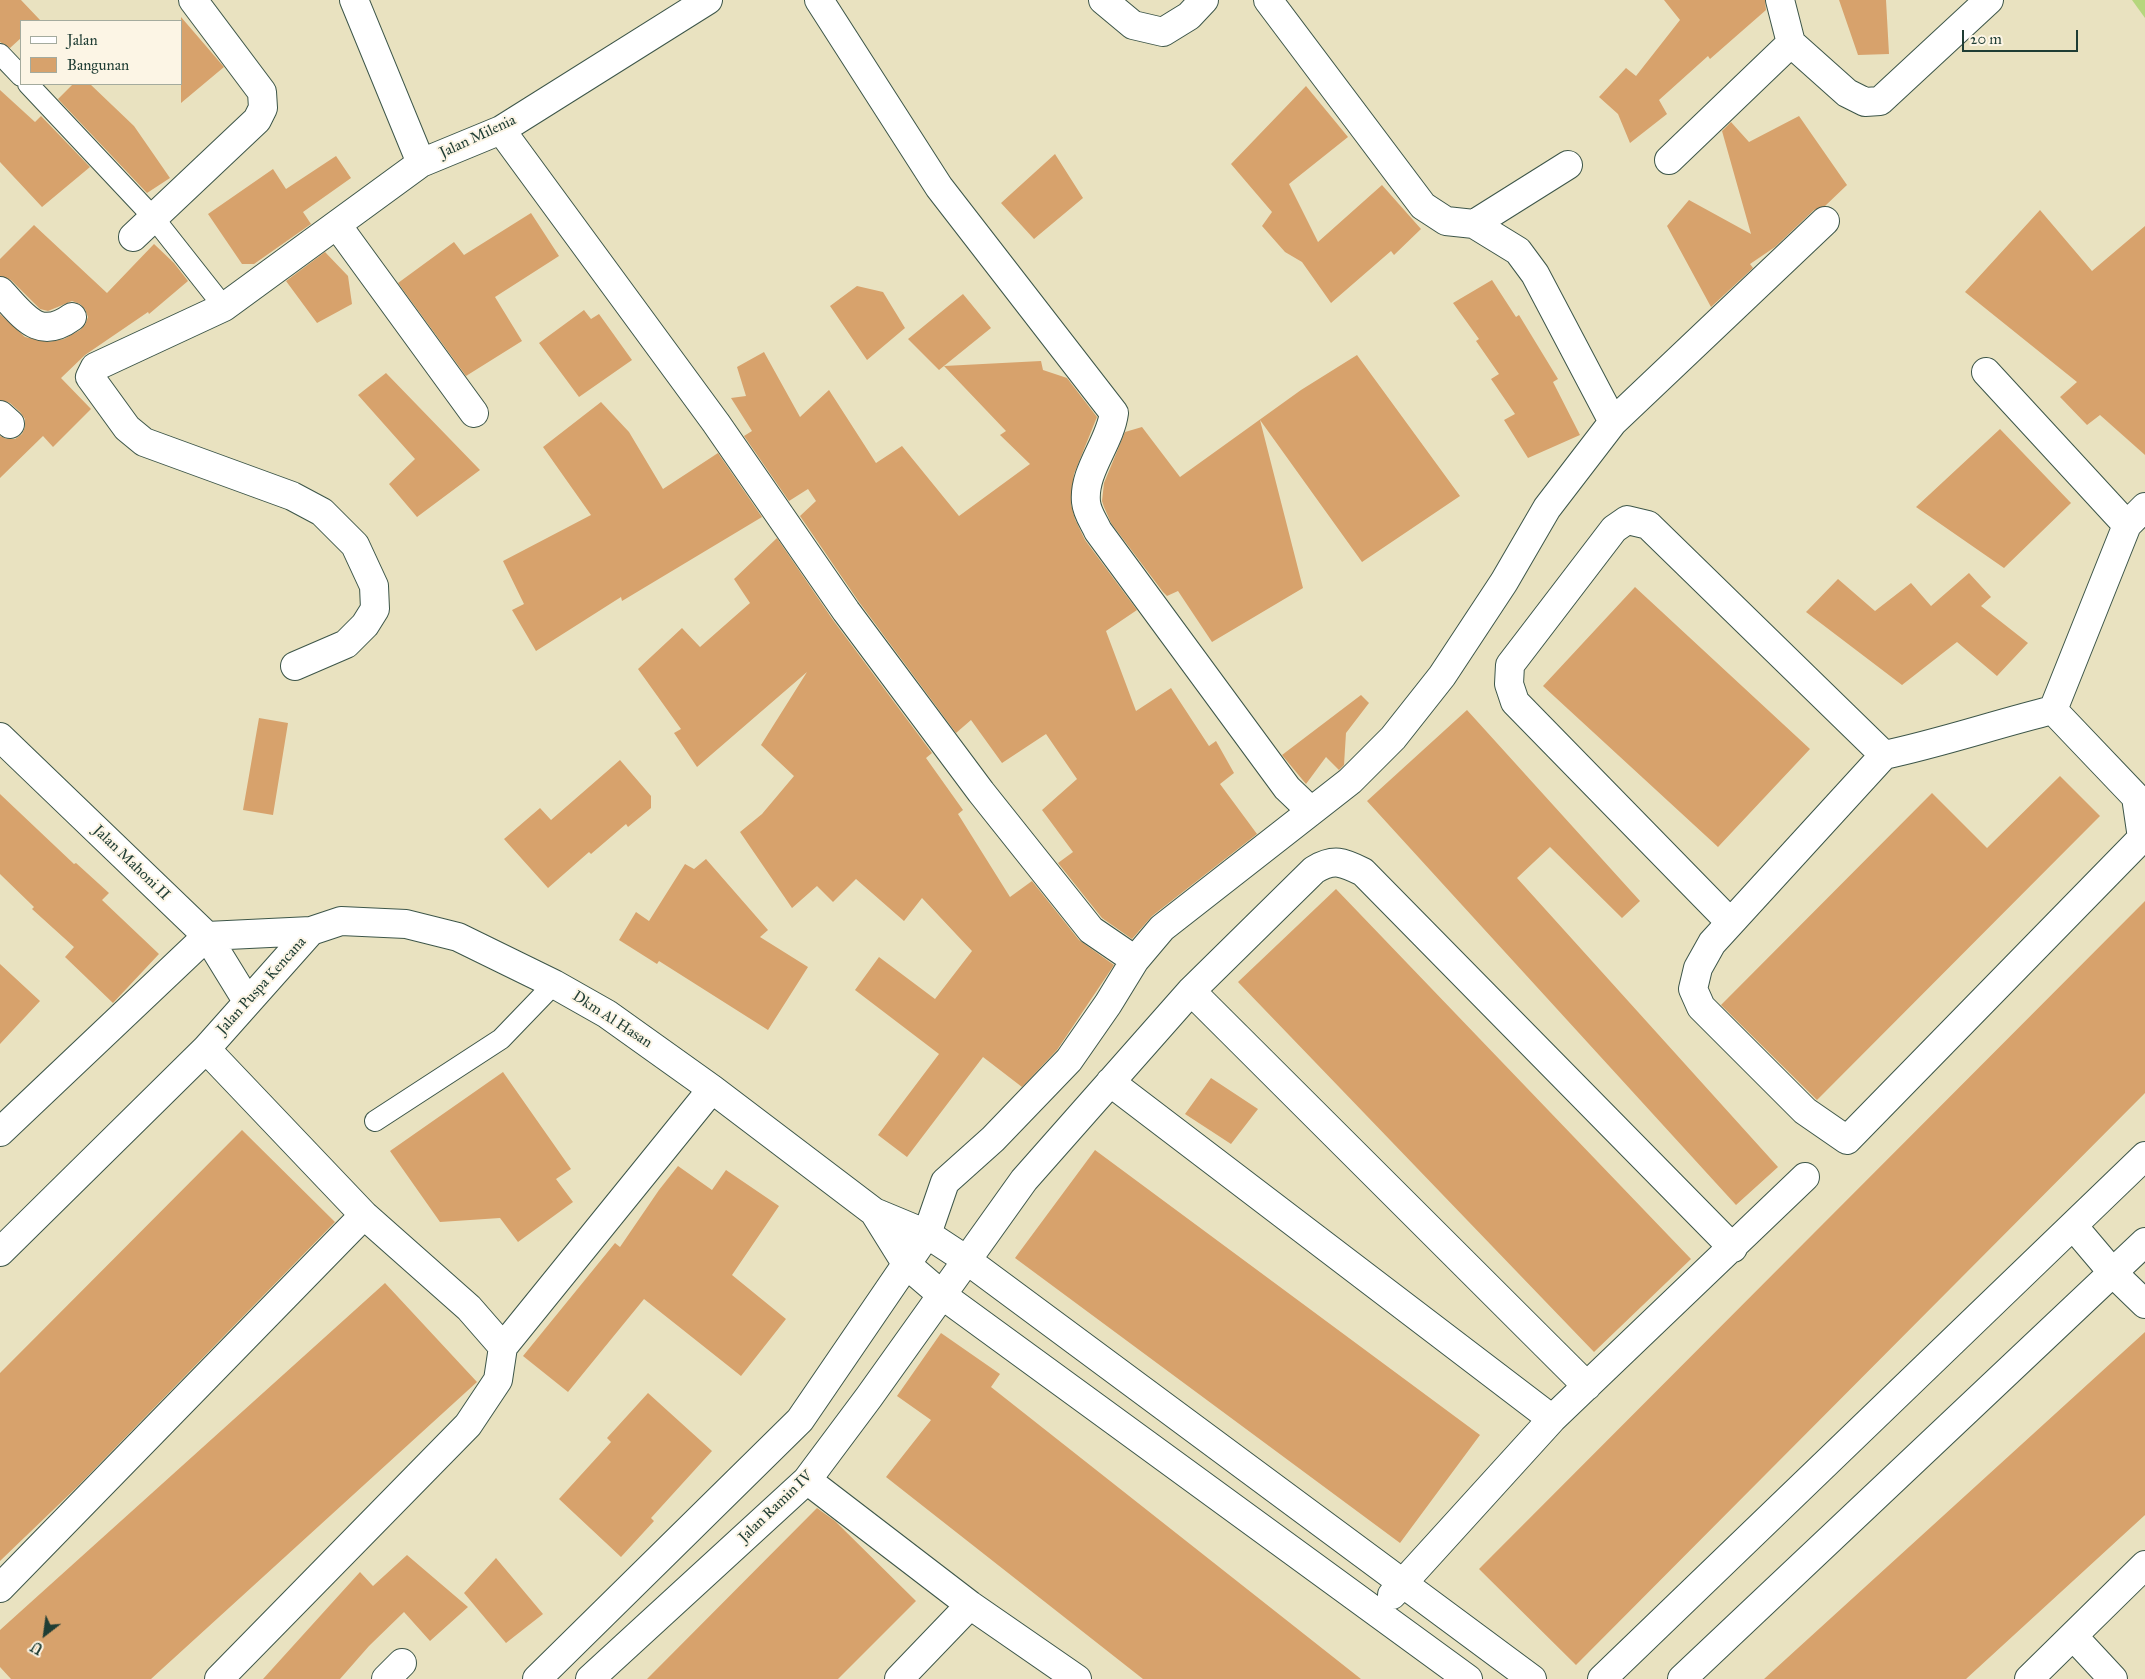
<!DOCTYPE html>
<html>
<head>
<meta charset="utf-8">
<style>
	body { margin:0 }
	#map { position:relative; width:2145px; height:1679px; overflow:hidden; background:#e9e2c0; font-family:"IM FELL Great Primer",serif }
	canvas { display:block }
	.legend { position:absolute; left:20px; top:20px; width:162px; height:65px; box-sizing:border-box; background:#fcf5e5; border:1px solid #a4ab9e; margin:0; padding:6px 9px; list-style:none; font-size:15px; color:#1f3d34 }
	.legend li { display:flex; align-items:center; gap:10px; height:25px }
	.legend b { width:25px; border:1px solid #a4ab9e }
	.north { position:absolute; left:20px; top:1609px; width:50px; height:50px; -webkit-text-stroke:4px #fcf5e5; paint-order:stroke; rotate:210deg; font-size:14px; font-weight:700; line-height:20px; text-align:center; color:#1f3d34 }
	.north::after { content:''; display:block; margin:auto; width:18px; height:22px; background:#1f3d34; clip-path:polygon(50% 0,100% 100%,50% 72%,0 100%) }
	.scale { position:absolute; left:1962px; top:30px; width:116px; height:22px; box-sizing:border-box; border:2px solid #1f3d34; border-top:0; padding-left:6px; font-size:15px; line-height:18px; white-space:nowrap; color:#1f3d34; -webkit-text-stroke:4px #fcf5e5; paint-order:stroke }
</style>
</head>
<body>
<div id="map">
<canvas width="2145" height="1679"></canvas>
<ul class="legend">
<li><b style="height:6px;background:#fff"></b>Jalan</li>
<li><b style="height:14px;background:#d7a26c"></b>Bangunan</li>
</ul>
<div class="north">U</div>
<div class="scale">20 m</div>
</div>
<script>
const c = document.querySelector('canvas').getContext('2d');
c.lineJoin = 'round';
function paint(path, color) {
  c.fillStyle = color;
  c.fill(path, 'evenodd');
}
function stroke(path, color, width, dash) {
  c.strokeStyle = color;
  c.lineWidth = width;
  c.lineCap = dash ? 'butt' : 'round';
  c.setLineDash(dash || []);
  c.stroke(path);
}
function write(font, color, halo, rows, align = 'center') {
  c.font = font + ' "IM FELL Great Primer",serif';
  c.lineWidth = 4;
  c.setLineDash([]);
  c.textBaseline = 'middle';
  c.strokeStyle = halo;
  c.fillStyle = color;
  for (const [text, x, y, turn = 0] of rows) {
    c.save();
    c.translate(x, y);
    c.rotate((+turn || 0) * Math.PI / 180);
    c.textAlign = isNaN(turn) ? turn : align;
    if (halo) c.strokeText(text, 0, 0);
    c.fillText(text, 0, 0);
    c.restore();
  }
}
paint(new Path2D(`
	M2132,0H2145V18Z`), '#b5d67d');
paint(new Path2D(`
	M0,0H21L40,20L21,21V38L10,48L0,42Z
	M1664,0H1765L1766,10L1710,59L1708,56L1659,100L1667,114L1630,143L1618,114L1599,97L1626,68L1636,76L1680,20Z
	M1839,0H1886L1889,54L1858,55Z
	M181,17L224,67L181,103Z
	M73,84H90L134,126L170,178L147,193L58,99Z
	M1306,86L1348,137L1289,184L1318,242L1382,185L1421,229L1394,255L1391,251L1331,303L1302,262L1285,252L1262,226L1272,212L1231,164Z
	M0,90L35,122L41,116L90,167L42,207L0,162Z
	M1799,116L1847,185L1825,206L1814,210L1775,247L1750,264L1753,268L1711,307L1667,226L1689,200L1751,234L1722,131L1731,122L1749,142Z
	M1055,154L1083,198L1034,239L1001,203Z
	M336,156L351,178L303,212L311,224L254,264H242L208,214L273,169L286,189Z
	M2040,210L2092,271L2145,226V455L2100,415L2087,425L2060,397L2077,382L1965,292Z
	M531,213L559,256L495,297L522,341L466,376L398,283L454,242L464,255Z
	M34,225L107,293L154,244L174,263L188,281L149,314L148,312L85,355L61,378L91,409L53,447L43,436L0,478V436L7,439H15L22,434L25,427V419L20,412L10,403L0,400V314L25,337L48,342L64,339L80,330L85,325L88,317L85,309L80,304L72,301L48,311L40,309L11,280L0,276V259Z
	M325,252L348,276L352,304L317,323L286,281Z
	M1492,280L1516,317L1519,315L1558,379L1553,382L1580,435L1528,458L1504,420L1515,414L1491,379L1499,374L1476,341L1479,339L1453,303Z
	M857,286L883,292L905,328L867,360L830,306Z
	M963,294L991,328L939,370L908,339Z
	M584,310L591,319L599,314L632,360L579,397L539,343Z
	M764,352L800,417L829,390L876,463L902,446L959,516L1030,464L1000,435L1006,431L944,366L1041,361L1043,370L1067,378L1097,417L1074,474L1071,504L1075,519L1085,540L1137,610L1106,631L1136,711L1171,688L1209,746L1216,741L1234,773L1220,784L1257,834L1152,916L1132,939L1102,918L1058,863L1073,852L1042,810L1077,779L1046,734L1002,763L971,720L956,733L859,602L800,516L816,501L808,489L789,501L744,436L752,431L731,398L746,396L737,367Z
	M1357,355L1460,496L1362,562L1260,420L1303,588L1212,642L1178,591L1167,596L1163,592L1111,523L1104,507L1102,501L1104,483L1125,432L1142,427L1180,477L1301,390Z
	M386,373L480,470L417,517L389,484L415,459L358,395Z
	M601,402L629,432L663,489L718,453L762,517L622,601L621,597L536,651L512,610L524,604L503,561L591,515L543,447Z
	M2000,429L2071,503L2004,568L1916,507Z
	M777,538L833,620L932,753L926,758L963,810L958,814L1010,897L1032,881L1079,940L1114,965L1057,1050L1022,1087L983,1057L907,1157L878,1135L939,1054L855,990L879,957L935,999L972,951L922,898L904,921L856,879L833,902L817,886L792,908L740,832L762,814L794,776L761,745L807,672L697,767L674,733L681,729L638,669L682,628L700,647L750,603L734,579Z
	M1969,573L1991,597L1981,606L2028,643L1997,676L1957,642L1902,685L1806,612L1838,579L1875,611L1911,583L1931,606Z
	M1635,587L1810,749L1718,847L1543,686Z
	M1361,695L1369,703L1346,733L1344,765L1339,770L1326,757L1306,784L1282,755Z
	M1467,710L1640,901L1622,918L1550,847L1517,878L1778,1167L1736,1205L1367,801Z
	M259,718L288,723L273,815L243,810Z
	M620,760L651,796V808L628,827L626,824L591,854L589,852L548,888L504,839L540,808L551,820Z
	M2060,776L2100,816L1817,1100L1721,1005L1932,793L1987,848Z
	M0,794L74,864L76,863L109,893L102,900L159,954L113,1003L65,957L74,947L32,909L34,907L0,874Z
	M706,859L768,930L760,937L808,967L768,1030L659,961L657,964L619,940L636,912L649,921L685,864L694,869Z
	M1336,889L1691,1259L1594,1352L1238,982Z
	M2145,901V1093L1576,1665L1479,1569Z
	M0,964L40,1001L0,1044Z
	M503,1072L571,1169L556,1179L573,1202L518,1242L500,1218L440,1222L390,1151Z
	M1211,1078L1258,1109L1231,1144L1185,1114Z
	M242,1130L335,1222L78,1486L0,1561V1373Z
	M1095,1150L1480,1435L1400,1543L1015,1258Z
	M678,1166L712,1190L726,1170L779,1206L732,1275L786,1319L741,1376L644,1299L568,1392L523,1356L615,1243L620,1247L659,1190Z
	M385,1283L477,1382L151,1679H11L0,1667V1630Z
	M2145,1332V1515L1966,1679H1764Z
	M941,1333L1000,1374L991,1387L1361,1679H1143L886,1477L931,1420L897,1396Z
	M648,1393L712,1451L651,1518L654,1521L621,1557L559,1499L611,1442L607,1438Z
	M817,1508L835,1521L916,1601L838,1679H647Z
	M407,1555L468,1607L430,1641L404,1612L369,1646L340,1679H263L360,1572L373,1586Z
	M496,1558L543,1614L506,1643L464,1593Z`), '#d7a26c');
const service = new Path2D(`
	M0,54L21,76
	M28,84L153,217L224,307
	M375,1121L501,1039L554,984`);
const minor = new Path2D(`
	M354,0L421,163L501,130L708,0
	M819,0L939,187L1114,413C1110,443 1083,471 1086,502C1087,513 1094,522 1098,531L1287,788L1311,811
	M1103,0L1133,25L1163,32L1189,16L1204,0
	M1268,0L1423,206L1446,221L1474,224L1518,251L1535,274L1613,422
	M1791,43L1847,93L1865,102L1880,101L1989,0
	M501,130L716,423L846,611L981,792L1091,930L1135,960
	M1669,160L1791,43L1780,0
	M1474,224L1568,165
	M337,225L474,413
	M133,237L257,120L263,108L262,92L193,0
	M0,291C23,315 38,342 72,317
	M1986,372L2127,525
	M0,415L10,424
	M295,666L346,644L365,625L375,609L374,586L355,545L322,512L292,496L144,442L127,428L90,377L95,367L224,307L421,163
	M2053,710L2127,525L2145,507
	M2053,710L2136,797L2142,838L2145,840
	M0,737L207,936L247,1001
	M1884,755L1712,943L1698,968L1693,989L1701,1007L1805,1111L1847,1140L2145,835
	M1730,922L1515,702L1509,684L1510,665L1614,529L1627,520L1648,525L1884,755C1941,743 1996,724 2053,710
	M1191,991L1587,1386
	M206,1049L364,1215L469,1308L503,1347L498,1380L468,1425L219,1679
	M1110,1082L1552,1419
	M0,1132L207,936L311,931L341,921L406,924L458,937L554,984L607,1014L712,1089L874,1212L927,1234L968,1261L1532,1679
	M874,1212L907,1265L942,1295L1468,1679
	M2074,1227L2113,1273L2145,1304
	M0,1252L206,1049L311,931
	M503,1347L712,1089
	M807,1480L970,1605L1077,1679
	M0,1588L364,1215
	M1392,1595L1552,1419L1805,1177
	M2073,1636L2113,1679
	M386,1679L402,1663
	M537,1679L800,1420L927,1234L945,1182L993,1139L1069,1060L1108,1004L1135,960L1162,928L1350,781L1393,738L1442,676L1504,582L1547,508L1613,422L1825,221
	M590,1679L807,1480L869,1397L1024,1180L1191,991L1314,870C1334,858 1343,862 1363,872L1733,1248
	M899,1679L970,1605
	M1602,1679L2145,1156
	M1682,1679L2145,1242
	M2029,1679L2145,1565`);
stroke(service, '#3d5649', 22);
stroke(minor, '#3d5649', 30);
stroke(service, '#fff', 20);
stroke(minor, '#fff', 28);
write('15px', '#1f3d34', '#fcf5e5', [
	["Jalan Milenia",478,137,-25],
	["Jalan Mahoni II",131,863,44],
	["Jalan Puspa Kencana",262,986,-48],
	["Dkm Al Hasan",612,1020,33],
	["Jalan Ramin IV",776,1507,-44]
]);
</script>
</body>
</html>
